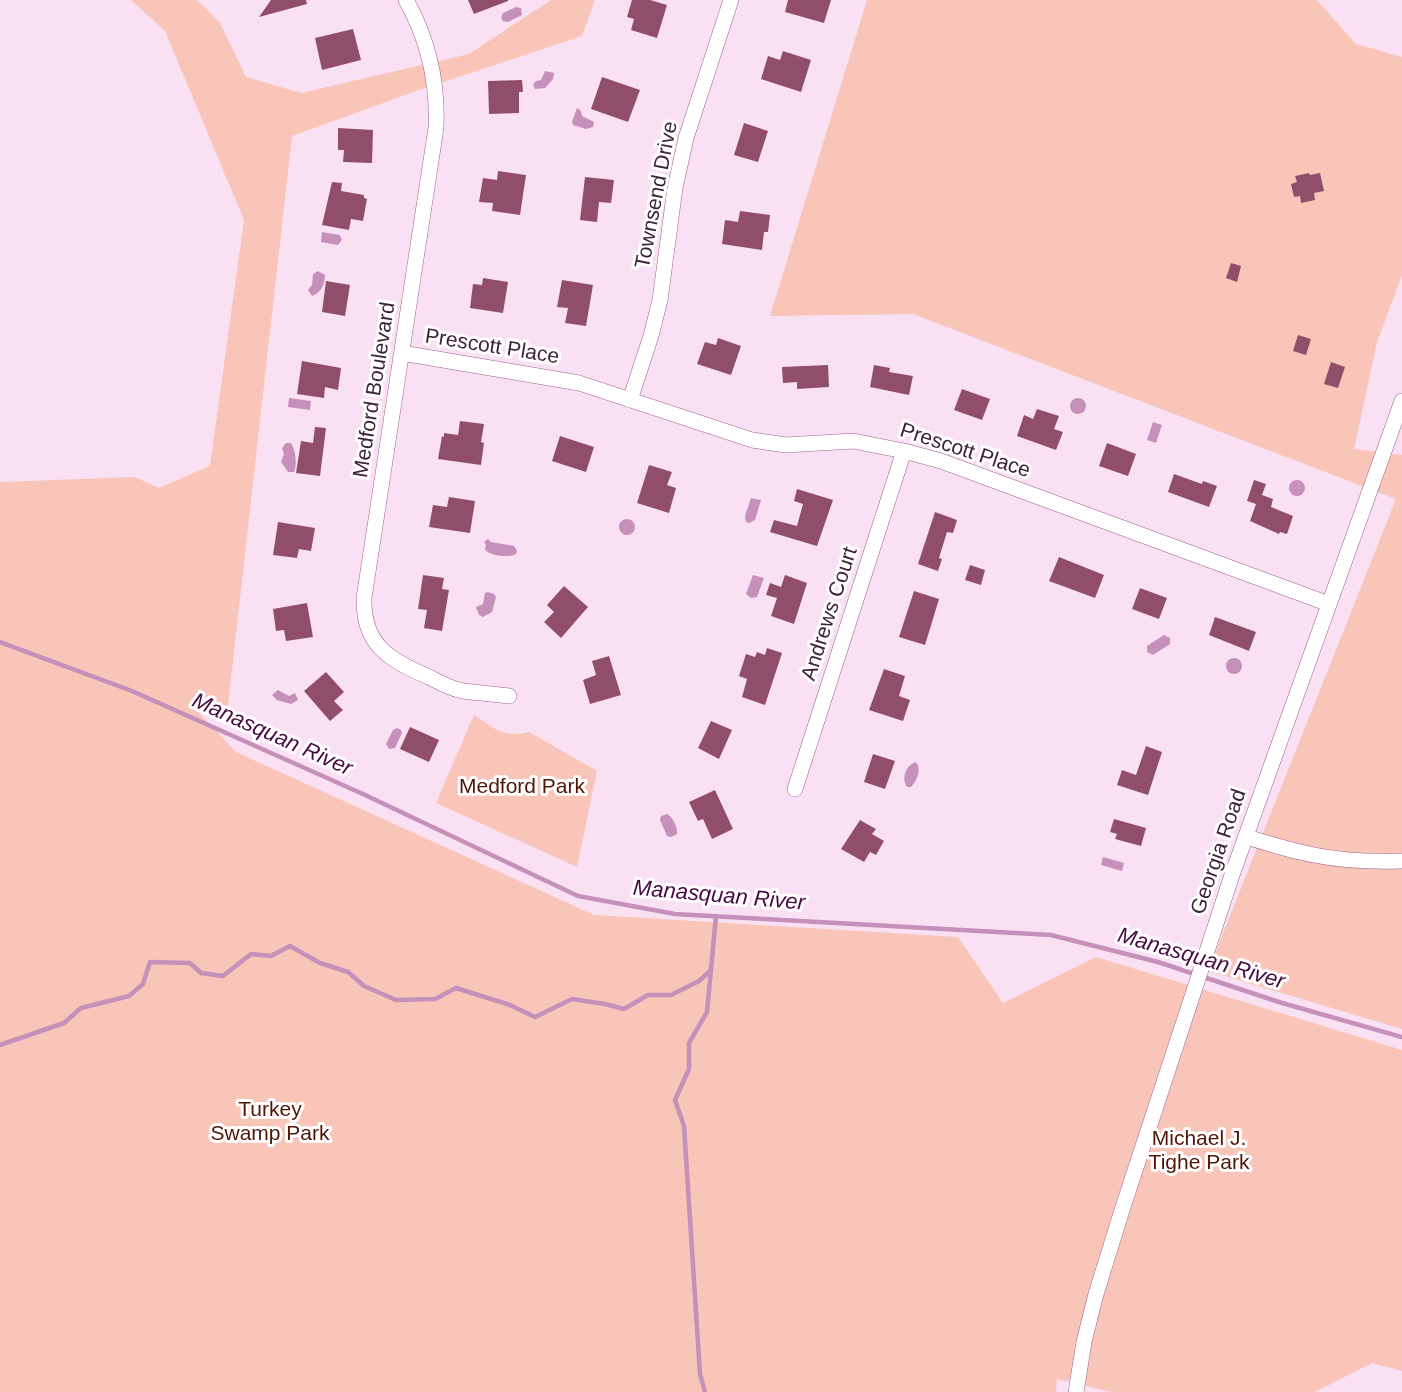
<!DOCTYPE html>
<html>
<head>
<meta charset="utf-8">
<style>
	body { margin:0 }
	canvas { display:block; background:#fae0f3 }
</style>
</head>
<body>
<canvas width="1402" height="1392"></canvas>
<script>
const c = document.querySelector('canvas').getContext('2d');
c.lineJoin = 'round';
function paint(path, color) {
  c.fillStyle = color;
  c.fill(path, 'evenodd');
}
function stroke(path, color, width, dash) {
  c.strokeStyle = color;
  c.lineWidth = width;
  c.lineCap = dash ? 'butt' : 'round';
  c.setLineDash(dash || []);
  c.stroke(path);
}
function write(font, color, halo, rows, align = 'center') {
  c.font = font + ' Arial,sans-serif';
  c.lineWidth = 6;
  c.setLineDash([]);
  c.textBaseline = 'middle';
  c.strokeStyle = halo;
  c.fillStyle = color;
  for (const [text, x, y, turn = 0] of rows) {
    c.save();
    c.translate(x, y);
    c.rotate((+turn || 0) * Math.PI / 180);
    c.textAlign = isNaN(turn) ? turn : align;
    if (halo) c.strokeText(text, 0, 0);
    c.fillText(text, 0, 0);
    c.restore();
  }
}
paint(new Path2D(`
	M131,0H197L220,23L246,77L301,93L469,54L551,0H595L582,36L419,90L292,136L226,723L197,711L236,752L594,915L958,937L1003,1003L1096,957L1402,1050V1371L1372,1363L1315,1392H1111L1057,1379L1056,1392H0V482L135,477L159,488L210,466L244,220L165,31Z
	M867,0H1317L1356,44L1402,57V275L1377,342L1354,449L1402,455V1029L1208,971L1396,499L913,314L770,316Z
	M474,715C495,729 503,738 529,732L597,771L577,867L436,803Z`), '#f8c5b8');
paint(new Path2D(`
	M516,7L521,8L522,15L508,22L503,21L501,18L503,13Z
	M545,71L554,73L553,79L545,88L535,89L533,84L536,81L541,80Z
	M577,108L581,111L582,116L594,122L593,127L586,129L573,125L572,122Z
	M322,232L340,235L342,240L338,245L321,242Z
	M318,271L325,275C325,284 321,293 312,296L308,290L312,285L313,274Z
	M289,398L311,401L310,410L288,407Z
	M1070 406a8 8 0 1 1 16 0a8 8 0 1 1-16 0Z
	M1153,422L1162,425L1156,443L1147,440Z
	M286,443H291C296,450 297,466 294,472H288L281,462L284,454L282,448Z
	M1289 488a8 8 0 1 1 16 0a8 8 0 1 1-16 0Z
	M751,498L761,500L755,520L749,523L746,522L745,516Z
	M619 527a8 8 0 1 1 16 0a8 8 0 1 1-16 0Z
	M488,539L491,542L514,546L517,551L516,554C509,558 491,556 485,550L486,545L484,542Z
	M753,575L764,578L757,597L751,598L746,594Z
	M488,592L494,594L496,597L492,612L483,617L479,615L476,607L483,604L485,593Z
	M1164,635L1170,638V644L1153,655L1147,652V646Z
	M1226 666a8 8 0 1 1 16 0a8 8 0 1 1-16 0Z
	M278,690L289,696L295,693L298,700L291,704L277,700L272,695Z
	M397,728L401,730L402,733L395,748L389,749L386,744L393,730Z
	M916,762C922,770 917,780 911,787H907C901,778 906,765 916,762Z
	M667,814C673,817 678,828 677,834L671,837L667,836L660,820L661,816Z
	M1103,857L1124,863L1122,871L1101,865Z`), '#c590b9');
stroke(new Path2D(`
	M0,642L132,691L363,794L578,896L675,914L1051,935L1158,962L1282,1003L1402,1037
	M0,1045L64,1023L81,1008L129,996L143,984L150,962L190,963L201,973L223,976L251,954L271,956L290,946L320,963L348,972L364,986L396,1000L435,999L456,988L510,1005L535,1017L572,999L605,1004L624,1009L648,995H671L699,981L711,970
	M705,1392L700,1374L684,1126L675,1100L689,1069V1043L707,1012L716,916`), '#c590b9', 4.5);
paint(new Path2D(`
	M271,0H306L307,4L259,17Z
	M468,0H508V1L474,14Z
	M632,0H650L667,5L657,38L631,30L634,19L627,17Z
	M788,0H831L824,23L785,12Z
	M353,29L361,60L322,70L315,38Z
	M783,51L811,60L801,92L761,79L768,56L780,60Z
	M602,77L640,90L628,122L591,109Z
	M522,80L523,92H519V113L489,114L488,81Z
	M744,123L768,131L758,162L734,155Z
	M338,128L373,130L372,163L343,162L344,150H338Z
	M498,171L526,175L520,215L492,211L493,203L479,202L483,178L497,180Z
	M1309,173L1310,175L1320,173L1324,191L1314,193L1315,200L1301,203L1300,196L1294,197L1291,184L1297,182L1295,176Z
	M585,177L614,180L611,203L599,202L597,222L580,220Z
	M332,182L342,183L341,191L364,195V198L367,199L363,221L351,219L349,230L322,225Z
	M740,211L770,215L768,232H764L762,250L722,244L725,220L738,222Z
	M1231,263L1241,266L1237,282L1226,278Z
	M483,278L508,282L503,313L470,308L473,284L482,285Z
	M562,280L593,285L586,326L565,323L568,308L557,307Z
	M326,281L350,285L345,316L322,312Z
	M1298,335L1311,339L1306,355L1293,351Z
	M718,338L741,346L731,375L697,364L705,342L716,345Z
	M302,361L341,368L338,390L325,387L324,398L297,394Z
	M1331,362L1345,367L1338,388L1324,384Z
	M828,365L829,387L797,389V382L783,383L782,367Z
	M874,365L890,368L889,372L913,376L909,395L870,387Z
	M962,389L990,399L982,420L954,410Z
	M1037,409L1059,416L1054,429L1063,432L1056,450L1017,436L1024,415L1033,419Z
	M460,421L484,424L481,442L484,443L481,465L438,459L442,436L444,437V433L458,435Z
	M315,427L326,428L320,476L296,473L301,441L313,443Z
	M560,436L594,447L586,472L552,461Z
	M1107,443L1136,454L1128,476L1099,466Z
	M649,465L672,472L667,485L676,488L669,513L637,503Z
	M1174,474L1202,484L1203,481L1217,486L1209,507L1168,492Z
	M1254,480L1266,484L1262,495L1273,499L1271,507L1293,516L1287,534L1280,532L1279,534L1250,521L1256,504L1247,501Z
	M797,489L833,500L817,546L770,532L774,520L797,526L803,504L794,501Z
	M449,497L475,501L470,533L429,527L433,505L447,507Z
	M935,512L957,520L953,533L947,532L939,558L942,559L938,571L918,564Z
	M278,522L315,528L311,551L299,549L297,558L273,555Z
	M1059,557L1104,575L1095,598L1049,581Z
	M970,565L985,570L981,585L965,580Z
	M423,575L444,578L442,589L449,590L442,631L424,628L427,610L418,609Z
	M785,575L807,583L794,624L771,616L777,598L766,595L770,583L781,587Z
	M564,586L588,607L561,638L544,622L554,612L547,605Z
	M1140,588L1167,598L1159,619L1132,609Z
	M914,591L939,599L925,645L899,637Z
	M307,603L313,637L286,641L284,630L276,631L273,609Z
	M1215,617L1256,632L1249,651L1209,635Z
	M767,648L782,653L765,705L742,697L747,679L739,676L746,654L755,657L757,652L765,655Z
	M609,656L621,695L590,704L583,680L596,675L592,661Z
	M884,669L905,676L899,696L910,700L903,721L869,710Z
	M326,672L344,692L334,701L343,710L330,721L304,691Z
	M711,721L732,730L719,759L698,748Z
	M410,727L439,740L429,762L400,749Z
	M1146,746L1162,752L1148,795L1117,785L1122,770L1136,775Z
	M873,754L895,761L885,789L864,782Z
	M715,790L733,829L712,839L703,819L698,821L689,802Z
	M1114,819L1146,828L1141,846L1115,839L1117,834L1110,832Z
	M860,820L876,829L872,834L884,841L876,855L870,852L864,862L841,849Z`), '#914e6a');
const minor = new Path2D(`
	M406,0C428,39 438,83 436,128L364,598C363,645 389,660 429,677C439,682 451,689 463,691C478,693 494,694 509,696
	M402,353L579,383L752,440L786,445L853,441L904,451L941,461L1329,604
	M630,400L651,336L660,300L675,188L686,138L731,0
	M795,789L904,451
	M1246,837C1268,843 1291,851 1314,855C1343,861 1372,862 1402,861
	M1076,1392L1084,1342L1096,1294L1123,1207L1232,875L1402,401`);
stroke(minor, '#9a628f', 16);
stroke(minor, '#fff', 15);
write('21px', '#3c2437', '#fff', [
	["Townsend Drive",657,195,-79],
	["Prescott Place",492,347,9],
	["Medford Boulevard",375,390,-81],
	["Prescott Place",965,451,18],
	["Andrews Court",830,614,-72],
	["Georgia Road",1219,852,-71]
]);
write('21px', '#501507', '#fff', [
	["Medford Park",522,787],
	["Turkey",270,1110],
	["Swamp Park",270,1134],
	["Michael J.",1199,1139],
	["Tighe Park",1199,1163]
]);
write('italic 22px', '#480840', '#fff', [
	["Manasquan River",272,735,24],
	["Manasquan River",719,896,5],
	["Manasquan River",1201,959,16]
]);
</script>
</body>
</html>
